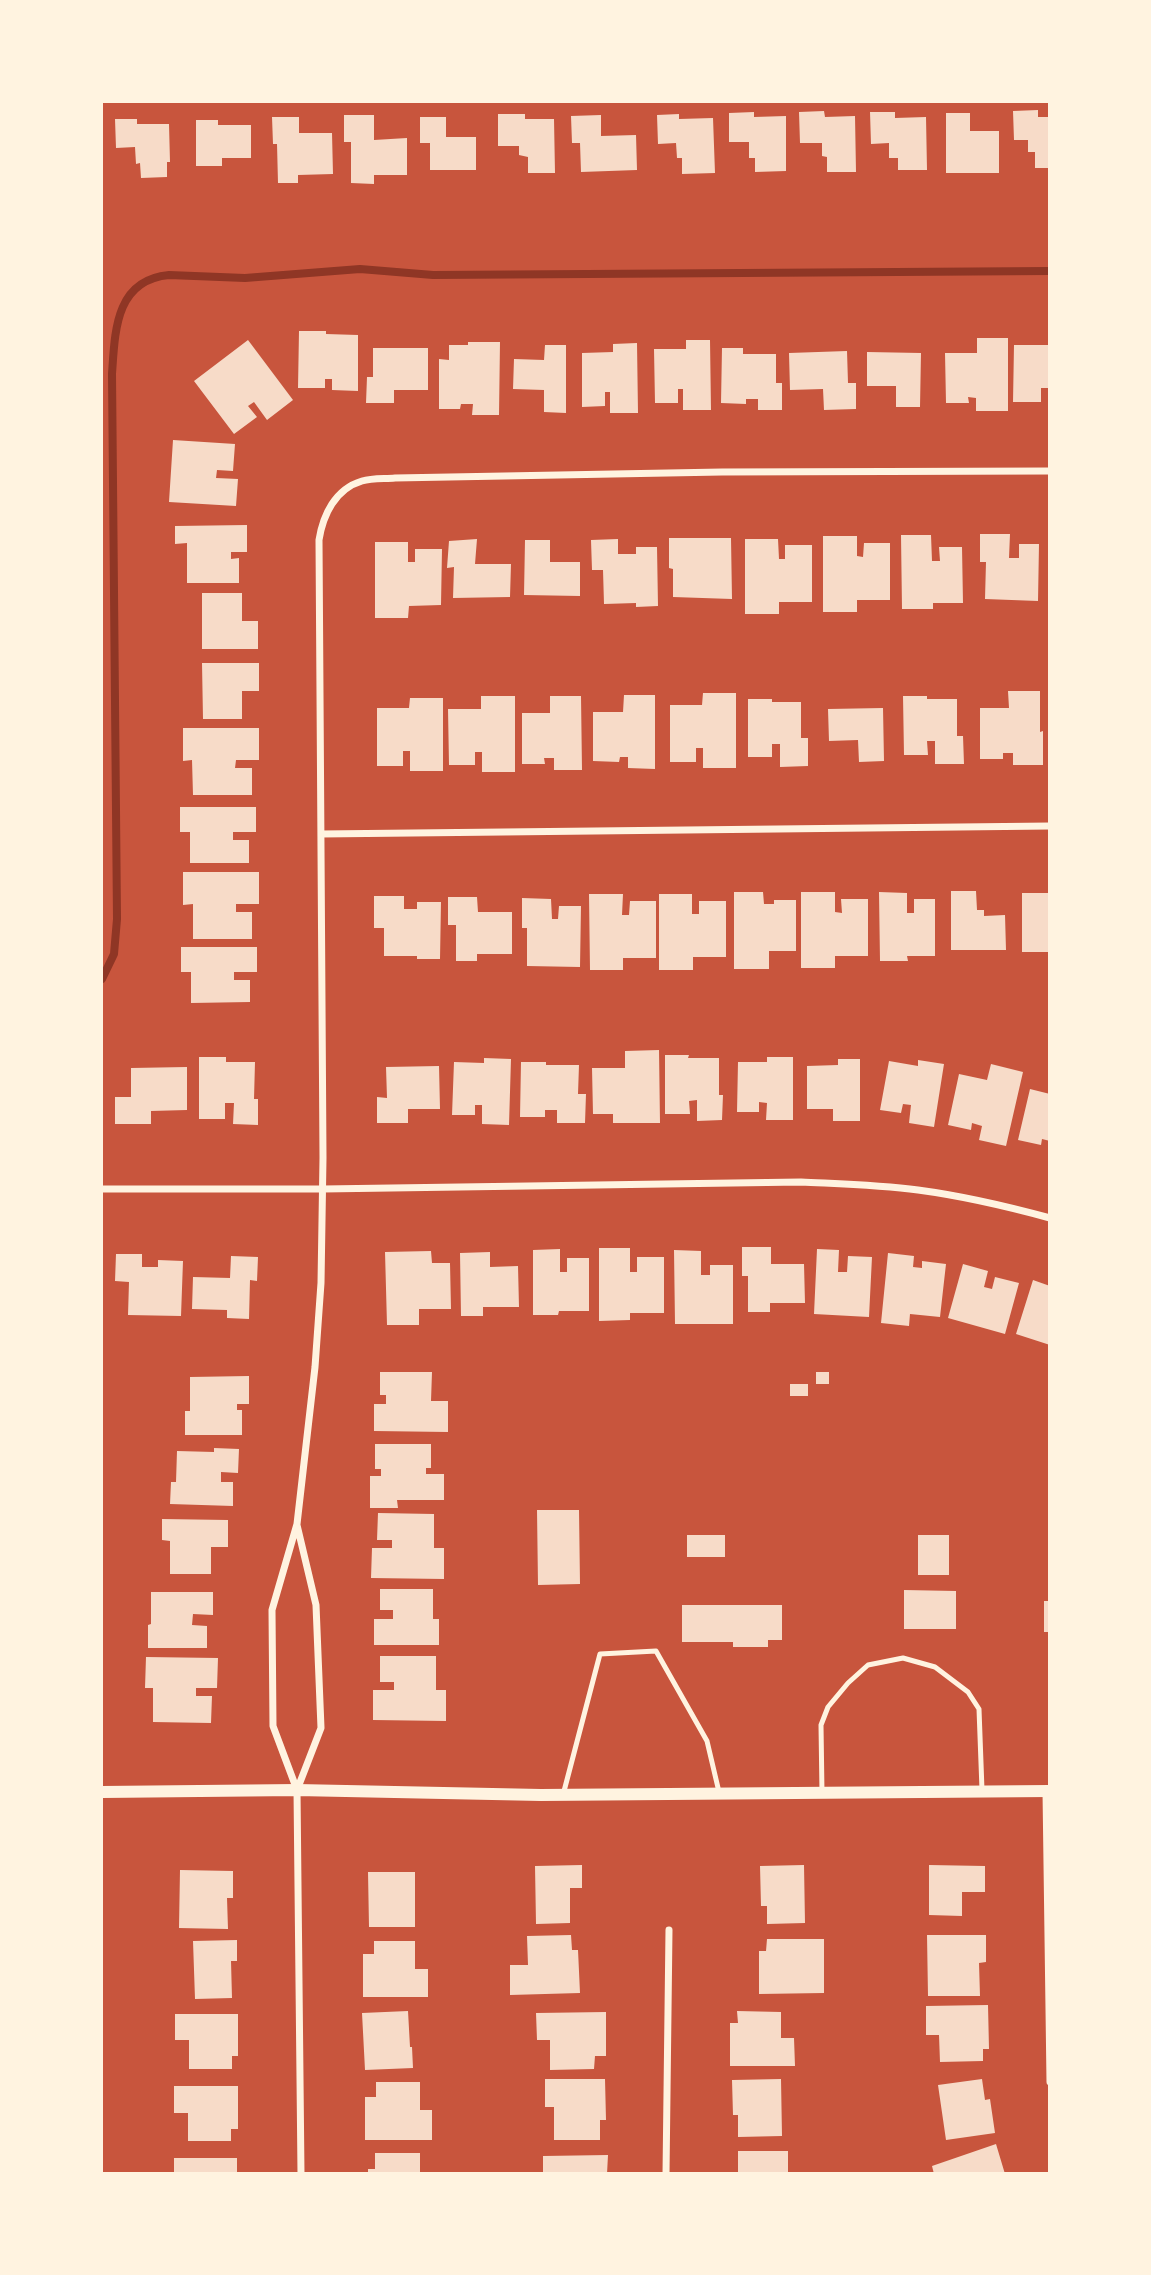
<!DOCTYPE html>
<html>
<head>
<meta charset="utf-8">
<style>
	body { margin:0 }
	#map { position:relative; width:1151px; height:2275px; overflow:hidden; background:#c8553d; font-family:Ubuntu,sans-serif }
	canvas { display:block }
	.frame { position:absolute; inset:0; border:103px solid #fff3e0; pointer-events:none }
</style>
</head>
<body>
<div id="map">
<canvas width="1151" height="2275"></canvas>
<div class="frame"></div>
</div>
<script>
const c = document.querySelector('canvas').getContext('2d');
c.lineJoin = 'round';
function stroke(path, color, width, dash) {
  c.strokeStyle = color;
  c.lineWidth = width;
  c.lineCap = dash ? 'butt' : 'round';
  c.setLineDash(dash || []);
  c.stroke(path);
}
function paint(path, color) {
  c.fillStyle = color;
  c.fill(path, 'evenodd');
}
stroke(new Path2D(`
	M102,979L114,954L117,919L112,374C115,332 115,280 169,275L245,278L360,269L433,275L1050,271`), '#8f3625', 8);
paint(new Path2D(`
	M1038,110V117H1050V168H1035V152H1028V140H1014L1013,111Z
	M824,111L825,117L855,116L856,172H827V157L822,156V143H800L799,112Z
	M754,112V117L786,116V171L755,172V158H749V142H729V113Z
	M870,112H895V118L926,117L927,170H898V158H889V143L871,144Z
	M946,113H970V131H999V173H946Z
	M498,114H525V119H554L555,173H528V157L519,155V146H498Z
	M679,114V119L713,118L715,173L682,174V158H677L676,143L658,144L657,115Z
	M344,115H374V140L407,138V175H374V184L351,183V142H344Z
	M601,115V136L636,135L637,170L581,172L580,143H572L571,116Z
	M272,117H299V133H332L333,174L298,175V183H278L277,144H273Z
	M420,117H446V137H476V170H430V143H420Z
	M115,119H137V124H169L170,162H167V177L141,178L140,163L136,164L135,147L116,148Z
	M196,120H218V125H251V158H222V166H196Z
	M299,331H326V334L358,335V391L332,390V379H325V388H298Z
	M977,338H1008V411H976V398L968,397L969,403H946L945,353H977Z
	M248,340L293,400L267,420L254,402L248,406L257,417L234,434L194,381Z
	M686,340H710L711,410H683V389H678V403H655L654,349H686Z
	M468,342H500L499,415H472L473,404H461L460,409H439V359L449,360V345H468Z
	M637,343L638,413H610V392H605V406L582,407V353L613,352V344Z
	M545,345H566V413L544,412V390L513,389L514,359L544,360Z
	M1014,345H1050V388H1041V402H1013Z
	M373,348H428V390H394V403H366L367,377H373Z
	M722,348H743V354H776V383H782V410H758V399H746V404L721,403Z
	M847,351L848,383H856V409L824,410L823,389L790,390L789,353Z
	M867,352L921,353L920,407H896V386H867Z
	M173,440L235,444L233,471L217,470L216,478L238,479L236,506L169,502Z
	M247,525V552H231V559L239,558V583H187V543L175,544V526Z
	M980,534H1010L1009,558H1019V544H1039L1038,601L985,599L986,562H980Z
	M901,535H931L932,561H940L939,547H962L963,603H933V609H902Z
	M823,536H857V556L863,557L864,543H890V600H857V612H823Z
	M669,538H731L732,599L673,597V569L669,568Z
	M477,539L475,564H511L510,597L453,598L454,567L447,568L449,541Z
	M618,539V554H636V547H657L658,606L636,607V603L604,604L603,570H592L591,540Z
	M745,539H778L779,559H785V545H812V602H779V614H745Z
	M525,540H550V562H580V596L524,595Z
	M375,542H408V562H415V549H442L441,605L409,606L408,618H375Z
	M202,593H242V621H258V649H202Z
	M202,663H259V691H242V719H203Z
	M1008,691H1040V732L1043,731V765H1013V753H1003V759H980V708H1009Z
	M703,693H736V768H703V748H696V762H670V705H702Z
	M624,695H655V769L628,768V757H620L619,762L593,761V712H623Z
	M481,696H515V772H482V752H475V765H449L448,709H481Z
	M550,696H581L582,770H554V758H544L545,764H522V713H550Z
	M903,696H927V699H957V736H963L964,764H935V741H927L928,755H904Z
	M410,698H443V771H410V751H403V766H377V708H409Z
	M748,699H772V702H801V738H808V766L780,767V744H772V757H748Z
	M883,708L884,761L859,762L858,740L829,741L828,709Z
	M183,728H259V760H236L235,768H252V795H193L192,760L183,761Z
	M180,807H256V832H233V840H249V863H190V832H180Z
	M183,872H259V904H236V912H252V939H193V904L183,905Z
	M951,891H976L977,910H984V916L1005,915L1006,950H951Z
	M734,892H763L764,904H774V900H796V951H769V969H734Z
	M801,892H835V912L842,913L841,899H868V956H835V968H801Z
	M879,892L907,893V913H914V899H935V956H907L908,961H880Z
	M1022,893H1049L1050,952H1022Z
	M589,894H623L622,915H629L630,901H656V958H623V970H590Z
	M659,894H692V914H699V901H726V957H693V970H659Z
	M374,896H404V909H417V902H441L440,959H417V956H384V928H374Z
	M448,897H477L478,912H512V954H477V961H456V925H448Z
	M522,898L551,899L552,919H558L559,906H581L580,967L527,966V928H522Z
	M181,947H257V972H234V980H250V1002L191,1003V972H181Z
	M659,1050L660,1123H613V1114H593L592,1068H625V1051Z
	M665,1055H689L688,1058H719V1095H723L722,1120L697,1121V1100L689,1101L690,1114H665Z
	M199,1057H226V1062H255L254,1099H258V1125L233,1124L234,1103H225V1119H199Z
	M767,1057H793V1120H766L767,1103L759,1102V1112H737L738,1062H767Z
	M484,1058L511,1059L509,1125L482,1124V1105H475V1115H452L454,1062L484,1063Z
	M838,1059H860V1121H833V1109H807V1066L838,1065Z
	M918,1060L944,1064L934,1127L909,1123L911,1105L903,1104L901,1113L880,1110L889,1061L918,1066Z
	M521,1062H546V1065H579L578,1094H586L585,1123H557V1110H545V1117H520Z
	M991,1064L1023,1072L1006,1146L979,1140L982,1126L972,1123L971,1130L948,1125L959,1074L987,1080Z
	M439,1066L440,1109H408V1123H377V1097L387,1098L386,1067Z
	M187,1067V1110L151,1111V1124H115V1097H131V1068Z
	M1030,1089L1050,1094V1141L1042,1139L1041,1145L1018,1140Z
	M742,1247H771V1264H804L805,1303H770V1312H748V1276H742Z
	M599,1248H630V1272H637V1257H664V1313H630V1320L599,1321Z
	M560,1249V1272H567V1258H589V1311H559L558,1315H533V1250Z
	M817,1249L839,1250L838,1272H847L848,1256L872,1257L869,1317L814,1314Z
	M674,1250L701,1251V1275H710V1265H733V1324H675Z
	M431,1251L432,1263H450L451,1309H419V1325H387L385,1252Z
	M490,1252V1267L518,1266L519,1307H483V1316H461L460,1253Z
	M888,1253L914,1256L913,1267L922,1268V1261L946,1264L940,1317L910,1314L909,1326L881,1323Z
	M116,1254H142V1267H158V1260L183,1261L181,1316L128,1315L129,1282L115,1281Z
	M231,1256L258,1257L257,1281L250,1280L249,1319L227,1318V1310L192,1309L193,1277L230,1278Z
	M963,1264L988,1271L984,1287L992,1289L995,1277L1019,1283L1005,1334L948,1318Z
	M1033,1280L1050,1286V1345L1016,1334Z
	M380,1372H432L431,1401H448V1432L374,1431V1404H386V1395H380Z
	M816,1372H829V1384H816Z
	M249,1376V1404H237V1410H242V1435H185V1411H190V1377Z
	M790,1384H808V1396H790Z
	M375,1444H431V1468H426V1474H444V1500H397L398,1508H370V1476H381V1469H375Z
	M214,1448L239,1449L238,1473L221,1472V1482H233V1506L170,1504L171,1482H176L177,1451L214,1452Z
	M537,1510H579L580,1584L538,1585Z
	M378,1513L434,1514V1548H444V1579L371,1578L372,1548H392V1540H377Z
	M162,1519L228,1520V1547H211V1574H170V1541L162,1540Z
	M687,1535H725V1557H687Z
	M918,1535H949V1575H918Z
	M380,1589H433V1619H439V1645H374V1619H393V1610H380Z
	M904,1590L956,1591V1629H904Z
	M151,1592H213V1615L193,1614L192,1625L207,1626V1648H148V1625L151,1624Z
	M1044,1601H1050V1632H1044Z
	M682,1605H782V1640H768V1647H733V1642H682Z
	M380,1656H436V1690H446V1721L373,1720V1690H394V1682H380Z
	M146,1657L218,1658L217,1688H196V1696H212L211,1723L153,1722V1688H145Z
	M582,1865V1888H570V1923L536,1924L535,1866Z
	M804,1865L805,1923L767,1924V1906H761L760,1866Z
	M929,1865L985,1866V1892H962V1916L929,1915Z
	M180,1870L233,1871V1898H227L228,1929L179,1928Z
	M368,1872H415V1927H369Z
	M571,1935L572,1950H578L580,1993L510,1995V1965H528L527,1936Z
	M927,1935H986V1962L979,1963L980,1996H928Z
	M767,1939H824V1993L759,1994V1951H766Z
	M237,1940V1961H231L232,1998L195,1999L193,1941Z
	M374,1941H415V1969H428V1997H363V1954H374Z
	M988,2005L989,2049H983V2061L940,2062L939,2035H926V2006Z
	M408,2011L410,2047H412L413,2068L365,2070L362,2013Z
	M737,2011L781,2012V2038H794L795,2066H730V2023H738Z
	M606,2012V2056H595L594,2069L550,2070V2040H537L536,2013Z
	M175,2014H238V2056H232V2069H189V2040H175Z
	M545,2079H605L606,2120H600V2140H554V2107H545Z
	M781,2079L782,2136L738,2137V2115H733L732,2080Z
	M982,2079L985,2100L990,2099L995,2133L946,2140L938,2085Z
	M376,2082H420V2110H432V2140H365V2097H376Z
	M174,2086H238V2129H231V2141H188V2113H174Z
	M996,2144L1005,2174H934L932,2166Z
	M738,2151H788V2174H738Z
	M375,2153H420V2174H368V2169H375Z
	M608,2155L607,2174H543V2156Z
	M174,2158H237V2174H174Z`), '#f7dbc8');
stroke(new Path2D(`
	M822,1793L821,1725L828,1707L848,1683L868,1665L903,1658L935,1667L968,1692L979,1709L982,1790
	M563,1795L600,1654L656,1651L707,1741L719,1792`), '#fff3e0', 5);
stroke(new Path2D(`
	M321,834L1050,826
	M102,1189H323L801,1182C840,1184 879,1185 918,1190C963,1196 1006,1206 1050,1218
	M297,1525L316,1605L321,1728L297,1790
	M1046,1791L1050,2082
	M301,2174L297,1790L273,1726L272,1610L297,1524L315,1367L321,1283L323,1158L319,540C323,515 335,489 362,481C372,478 385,479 395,478L722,472L1050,471
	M666,2174L669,1930`), '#fff3e0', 7);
stroke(new Path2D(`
	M102,1792L297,1790L541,1795L1050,1791`), '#fff3e0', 12);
</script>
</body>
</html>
